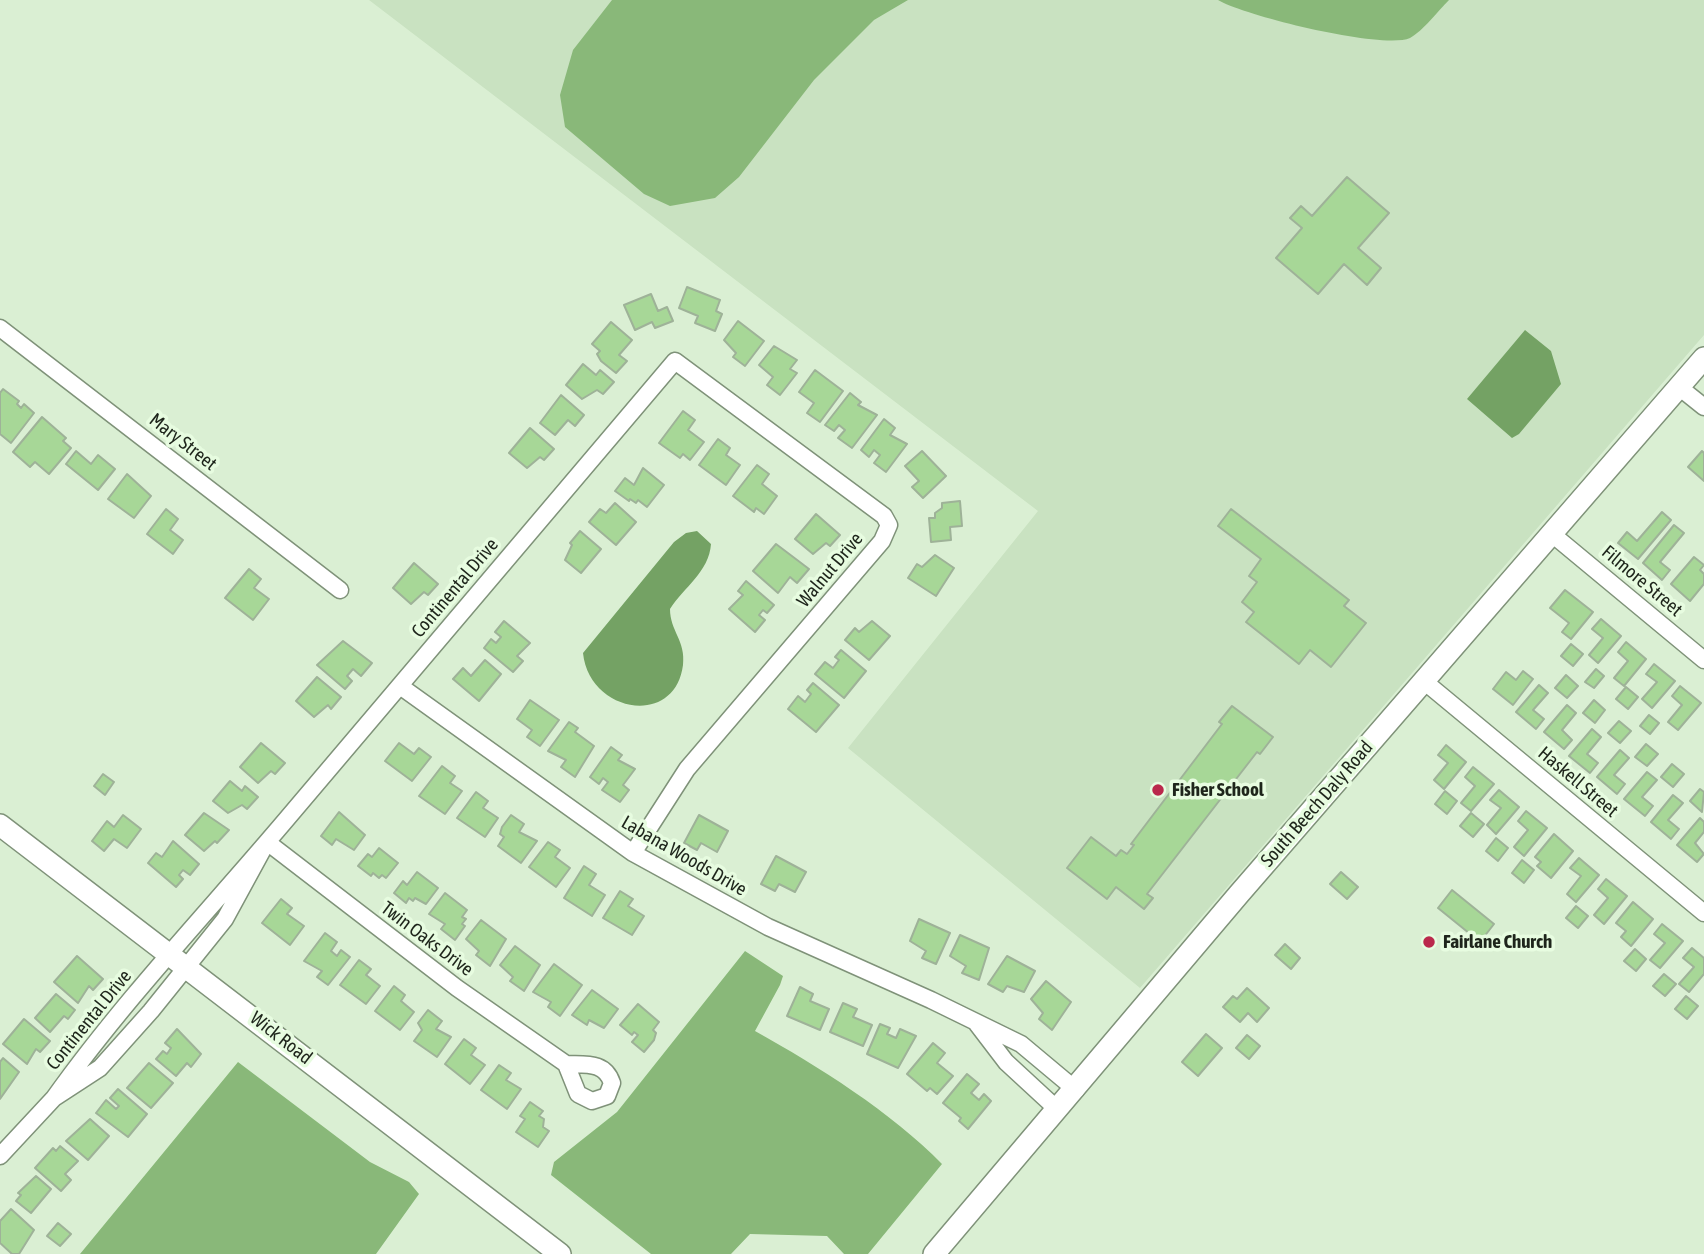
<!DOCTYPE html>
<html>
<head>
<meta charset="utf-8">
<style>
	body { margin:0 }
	canvas { display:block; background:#daefd3 }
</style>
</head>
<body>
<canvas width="1704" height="1254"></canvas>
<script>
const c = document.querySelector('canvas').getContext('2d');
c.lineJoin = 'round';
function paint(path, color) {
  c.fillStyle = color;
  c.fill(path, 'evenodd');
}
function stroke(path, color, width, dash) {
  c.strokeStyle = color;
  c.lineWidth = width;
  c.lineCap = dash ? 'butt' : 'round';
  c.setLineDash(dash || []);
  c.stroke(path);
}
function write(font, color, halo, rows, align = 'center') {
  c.font = font + ' "Asap Condensed",sans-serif';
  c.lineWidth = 7;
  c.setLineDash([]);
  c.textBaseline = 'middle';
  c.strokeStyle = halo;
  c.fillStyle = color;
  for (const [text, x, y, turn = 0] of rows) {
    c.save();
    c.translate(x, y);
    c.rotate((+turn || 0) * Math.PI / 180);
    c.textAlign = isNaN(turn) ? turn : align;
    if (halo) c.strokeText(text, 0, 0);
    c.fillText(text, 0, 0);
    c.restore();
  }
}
paint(new Path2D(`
	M369,0H1704V335L1140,988L848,748L1038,511Z`), '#c9e2c1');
paint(new Path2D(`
	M612,0H908L874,20L814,80L739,177L715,198L670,206L644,194L565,127L560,95L573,50Z
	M1218,0H1449C1438,11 1423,31 1410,38C1383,50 1245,16 1218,0Z
	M745,951L783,976L780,985L755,1031C818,1066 891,1112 942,1164L868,1254H844L827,1236L750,1234L731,1254H651L551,1175L554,1162L617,1112Z
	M238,1062L370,1162L409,1182L419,1194L376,1254H80Z`), '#89b879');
paint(new Path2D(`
	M1525,330L1551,351L1561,384L1519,434L1512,438L1467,399Z
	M697,531L711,544C709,572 684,587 670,609C670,631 686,641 683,665C675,728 589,713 583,653L674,542L686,533Z`), '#74a264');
const building = new Path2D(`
	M1347,177L1389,213L1358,248L1381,268L1367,285L1344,264L1318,294L1276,258L1302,228L1290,218L1301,206L1312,216Z
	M687,287L720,300L716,311L722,314L715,331L695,323L698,316L679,308Z
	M651,294L658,311L667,307L673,321L655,328L652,322L635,330L624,305Z
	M738,321L764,341L745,366L733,357L736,353L724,340Z
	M611,322L632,340L619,355L627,361L616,373L601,361L597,354L600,351L592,344Z
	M774,346L797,360L790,369L797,373L780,395L767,385L773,377L759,365Z
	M583,364L596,375L600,370L614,382L603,394L597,390L582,399L566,385Z
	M815,370L843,391L820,422L807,413L814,403L799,392Z
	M3,389L19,401L17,404L21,408L24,404L34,413L11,443L0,434V393Z
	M850,393L861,402L858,405L877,415L852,448L838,438L845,430L839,425L834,431L825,425Z
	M561,395L584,415L575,426L568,420L555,435L540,423Z
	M683,411L695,420L688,430L704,442L690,460L683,454L680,458L659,443Z
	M42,417L66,438L63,441L71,448L49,474L35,462L30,467L13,452Z
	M884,419L895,428L890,435L907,444L886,472L874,463L880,455L874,450L869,457L861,450Z
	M530,428L554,449L544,460L540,457L527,468L509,453Z
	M718,439L730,448L726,455L740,465L726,485L699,465Z
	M76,451L91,464L98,455L115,469L98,490L66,464Z
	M922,451L946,476L923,498L912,487L919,481L905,466Z
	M1702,451L1704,453V481L1688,467Z
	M757,465L769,474L762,484L777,496L764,514L756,508L754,512L733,496Z
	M643,468L664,485L647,507L638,500L636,503L630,499L629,501L615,491L625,478L634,485Z
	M127,474L151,496L134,518L108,499Z
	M960,501L962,526L950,527L951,540L931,542L929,518H935V513L942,508V503Z
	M615,503L636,522L616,545L589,522L600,509L606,513Z
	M166,509L178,519L170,530L183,540L173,554L147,534Z
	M1231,509L1349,600L1344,606L1366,623L1331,667L1310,650L1299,664L1246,622L1254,612L1242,602L1257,582L1249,576L1261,559L1218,526Z
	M1662,512L1671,520L1638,559L1618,543L1627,532L1637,541Z
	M816,514L840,535L830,546L826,543L813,554L795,539Z
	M1674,525L1684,533L1660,562L1670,570L1662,580L1643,563Z
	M580,531L601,549L581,573L565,560L572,545L570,543Z
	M776,544L809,569L797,583L790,577L778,593L753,571Z
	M935,555L954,568L936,596L908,578L917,564L922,567Z
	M1694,557L1704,565L1700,570L1704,574V584L1690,601L1671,584Z
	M414,563L438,584L428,595L424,592L411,604L393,588Z
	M249,569L261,579L254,588L269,599L253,620L225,598Z
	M746,581L774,605L767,613L763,610L759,615L765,620L755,632L729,609L743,595L738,591Z
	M1565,590L1593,612L1571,639L1562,632L1569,623L1550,608Z
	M1601,619L1621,636L1598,663L1589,655L1603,638L1592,629Z
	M504,621L530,643L517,656L523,661L513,672L484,648L491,639L496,643L501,637L495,632Z
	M872,621L890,636L869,660L845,640L855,628L859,632Z
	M343,641L372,663L361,676L353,669L347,676L352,681L345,689L317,665Z
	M1626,642L1646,659L1624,686L1614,678L1628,661L1618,652Z
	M1571,644L1583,654L1573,666L1561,656Z
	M841,650L866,671L844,698L815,674L825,662L833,668L839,660L835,657Z
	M485,660L501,674L479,701L453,679L463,668L471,676Z
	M1654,664L1675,681L1652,708L1642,699L1657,682L1646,674Z
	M1596,669L1604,676L1594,688L1585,682Z
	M1523,671L1533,679L1513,705L1493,689L1506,672L1516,680Z
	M1566,675L1578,686L1567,698L1555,688Z
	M317,677L341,697L331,709L328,705L314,717L296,701Z
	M813,683L839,705L816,732L788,709L798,696L805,702L811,694L807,690Z
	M1539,685L1548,693L1533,710L1544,719L1536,729L1516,712Z
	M1680,686L1701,703L1678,730L1668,722L1682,705L1672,696Z
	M1626,687L1638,697L1628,709L1616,699Z
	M530,700L559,720L540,746L527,737L532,730L517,719Z
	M1594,700L1605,710L1595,723L1583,713Z
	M1567,705L1576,713L1562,730L1572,740L1564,749L1544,732Z
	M1232,706L1273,737L1260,754L1257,752L1147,894L1153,898L1144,909L1116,887L1107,899L1067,868L1091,837L1116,856L1121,850L1127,854L1134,845L1131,844L1222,724L1219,722Z
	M1649,715L1659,723L1650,734L1640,726Z
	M1619,721L1631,731L1620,743L1608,733Z
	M569,722L578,728L575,732L594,746L575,777L561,767L566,760L548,751Z
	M1592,729L1601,737L1587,754L1598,763L1590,773L1569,756Z
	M261,743L285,763L275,774L271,771L258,783L240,767Z
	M399,743L414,754L419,748L431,757L412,781L385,761Z
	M1646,744L1658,754L1647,766L1635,757Z
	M1446,745L1466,762L1444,789L1434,780L1448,763L1438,755Z
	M611,747L622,755L618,760L635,769L623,785L629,790L620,802L602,790L608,782L603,778L599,784L590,777Z
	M1620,750L1629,758L1614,775L1625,784L1617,794L1597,777Z
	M1672,764L1684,774L1673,787L1661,777Z
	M442,766L455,776L450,783L462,791L445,814L419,796Z
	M1473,767L1494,784L1471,811L1461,803L1475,786L1465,777Z
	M1647,772L1657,780L1642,797L1653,806L1645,816L1624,799Z
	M103,774L114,782L105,795L94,786Z
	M230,781L242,791L245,786L258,797L247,809L242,805L228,813L213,801Z
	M1700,789L1704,792L1702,812L1690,801Z
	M1499,790L1519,807L1496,834L1487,825L1501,808L1490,800Z
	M1445,791L1457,801L1447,814L1435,804Z
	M476,792L488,801L483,808L498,818L485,837L457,818Z
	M1673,795L1683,803L1668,820L1679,829L1671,839L1651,822Z
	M1526,811L1547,828L1524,856L1514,847L1528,830L1518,821Z
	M339,812L365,835L354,850L336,839L332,845L321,836Z
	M204,813L229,830L217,843L215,841L204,851L185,835Z
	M1471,813L1484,824L1473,837L1460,826Z
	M123,815L141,829L127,848L114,839L104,851L92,841L107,821L114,827Z
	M511,815L524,824L519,832L537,841L521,863L498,846L504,837L500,834L502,827Z
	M699,815L728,831L717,852L701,843L697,850L684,843Z
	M1700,818L1704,822V832L1695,843L1704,854L1697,862L1677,845Z
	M1554,834L1573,851L1551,878L1537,866L1541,862L1535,857Z
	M1496,838L1508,848L1498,861L1486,851Z
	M173,841L199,864L190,875L183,870L179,875L183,879L176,887L148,863L156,853L162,857Z
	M548,842L560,850L555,857L570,868L556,887L529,867Z
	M379,848L398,863L386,878L382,875L379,878L373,873L371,876L358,866L368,854L372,857Z
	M776,856L806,872L795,892L779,884L775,891L761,884Z
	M1579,858L1599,875L1576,902L1567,894L1581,876L1570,868Z
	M1522,860L1534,870L1524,883L1512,873Z
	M584,866L596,874L589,885L605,895L592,916L564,898Z
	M417,872L438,888L426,904L415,898L413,901L409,898L406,903L394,893L403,881L407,885Z
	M1341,872L1358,887L1347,899L1330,884Z
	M1606,879L1627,896L1604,924L1594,915L1608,898L1598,889Z
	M1452,890L1494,924L1480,942L1438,908Z
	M620,891L633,899L628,906L644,916L632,935L603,918Z
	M445,893L467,910L462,917L466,919L462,924L465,926L455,940L441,929L445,924L429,914Z
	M281,899L292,908L287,914L304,926L290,945L262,923Z
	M1633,902L1653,919L1631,946L1621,937L1626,931L1616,923Z
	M1576,906L1588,916L1578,928L1566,918Z
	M919,919L950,933L936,964L922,958L926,951L910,941Z
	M481,920L506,939L490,966L476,955L479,951L466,939Z
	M1662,924L1683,941L1660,968L1650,960L1665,943L1654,934Z
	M325,933L337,942L331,951L337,956L341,950L350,957L328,985L317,977L322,971L304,961Z
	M960,935L989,948L979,980L962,973L966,966L950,956Z
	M1285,944L1300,958L1291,969L1275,955Z
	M515,946L540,965L524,991L510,981L513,977L500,965Z
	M1692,948L1704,958V974L1689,992L1679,984L1694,967L1683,958Z
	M1635,949L1646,959L1636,971L1624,961Z
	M77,956L103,979L93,990L89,986L78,1003L54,982Z
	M1007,956L1035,971L1024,992L1007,986L1003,992L988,984Z
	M359,960L371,969L366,975L380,986L366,1004L340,985Z
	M554,964L582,985L560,1016L548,1007L551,1002L533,992Z
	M1664,974L1676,984L1665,996L1653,986Z
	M1046,981L1071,1002L1052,1030L1039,1019L1043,1013L1031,999Z
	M394,986L405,995L401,1001L414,1012L400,1030L375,1011Z
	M800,987L813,994L810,1001L829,1009L820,1030L787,1016Z
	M1247,988L1269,1008L1257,1022L1248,1013L1240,1022L1223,1007L1233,996L1237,999Z
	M592,990L618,1009L604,1028L589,1020L587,1025L572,1015Z
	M56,994L75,1010L68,1019L64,1016L50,1032L35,1018Z
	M1686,996L1698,1006L1687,1019L1675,1009Z
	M843,1003L857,1009L853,1017L872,1025L863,1046L830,1032Z
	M638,1004L659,1022L653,1030L656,1033L654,1040L644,1052L632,1042L638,1035L634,1032L632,1035L620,1025Z
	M428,1010L442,1021L436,1029L451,1037L437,1057L414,1041L422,1030L418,1023Z
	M24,1019L50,1041L40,1052L36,1049L27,1064L3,1044Z
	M880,1024L890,1028L887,1034L896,1038L900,1029L916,1036L898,1068L867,1054Z
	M177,1029L201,1054L191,1067L187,1063L176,1076L156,1059L163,1051L167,1054L171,1048L165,1043Z
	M1206,1034L1222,1048L1198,1076L1182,1062Z
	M1247,1035L1260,1046L1249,1059L1236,1048Z
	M464,1039L476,1048L471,1055L485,1065L470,1084L445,1064Z
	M933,1043L945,1053L937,1063L953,1076L937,1094L930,1088L927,1091L907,1074Z
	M3,1058L19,1072L0,1099V1062Z
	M149,1063L173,1083L151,1108L127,1088Z
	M499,1065L511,1073L506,1080L521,1089L507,1109L481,1090Z
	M967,1074L979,1084L971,1093L979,1100L984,1094L991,1101L968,1129L959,1121L961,1118L943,1103Z
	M118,1089L147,1114L128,1137L96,1113L106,1100L116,1109L119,1106L110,1098Z
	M530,1102L543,1111L539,1116L544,1119L543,1127L549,1131L538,1147L516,1132L525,1119L520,1116Z
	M90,1119L109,1136L88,1160L66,1141Z
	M60,1146L78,1161L65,1174L71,1180L61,1191L35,1168L53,1148L56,1151Z
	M36,1176L51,1189L31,1213L16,1201L21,1195L18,1193Z
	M11,1209L34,1230L19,1254H12L0,1243V1221Z
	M58,1223L71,1234L60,1246L47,1236Z`);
paint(building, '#a7d797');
stroke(building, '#9eb298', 2);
const minor = new Path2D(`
	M0,328L340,590
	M1679,387L1704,407
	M1552,534L1704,660
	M1425,682L1704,913
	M400,686L633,853L768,927L931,1000L1021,1044L1076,1090
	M267,842L225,919L151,1011L100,1068L54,1098C124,1000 207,913 285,821C416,668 545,514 675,361L884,516L889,525L882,541L687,769L633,853
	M267,842L457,988L566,1064L578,1094L592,1101L607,1096L612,1083C605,1061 585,1065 566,1064
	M977,1024L1006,1062L1058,1110
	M0,1156L54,1098`);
const tertiary = new Path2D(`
	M0,825L560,1254
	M934,1254L1239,894L1704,358`);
stroke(minor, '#7f9279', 19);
stroke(tertiary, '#7f9279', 24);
stroke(minor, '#fff', 16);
stroke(tertiary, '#fff', 21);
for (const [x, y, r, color] of [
	[1158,790,7,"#ba294c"],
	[1429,942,7,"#ba294c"]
]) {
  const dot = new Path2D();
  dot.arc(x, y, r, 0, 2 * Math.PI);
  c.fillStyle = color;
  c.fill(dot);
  stroke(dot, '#e7fce0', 2.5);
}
write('19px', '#1e251b', '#e7fce0', [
	["Mary Street",183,442,38],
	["Walnut Drive",830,570,-50],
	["Filmore Street",1642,581,40],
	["Continental Drive",455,588,-50],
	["Haskell Street",1578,782,40],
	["South Beech Daly Road",1317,804,-49],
	["Labana Woods Drive",684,856,30],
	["Twin Oaks Drive",427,939,37],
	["Continental Drive",89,1020,-51],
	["Wick Road",281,1038,38]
]);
write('bold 19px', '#1e251b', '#e7fce0', [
	["Fisher School",1172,790],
	["Fairlane Church",1443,942]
], 'left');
</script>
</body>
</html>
